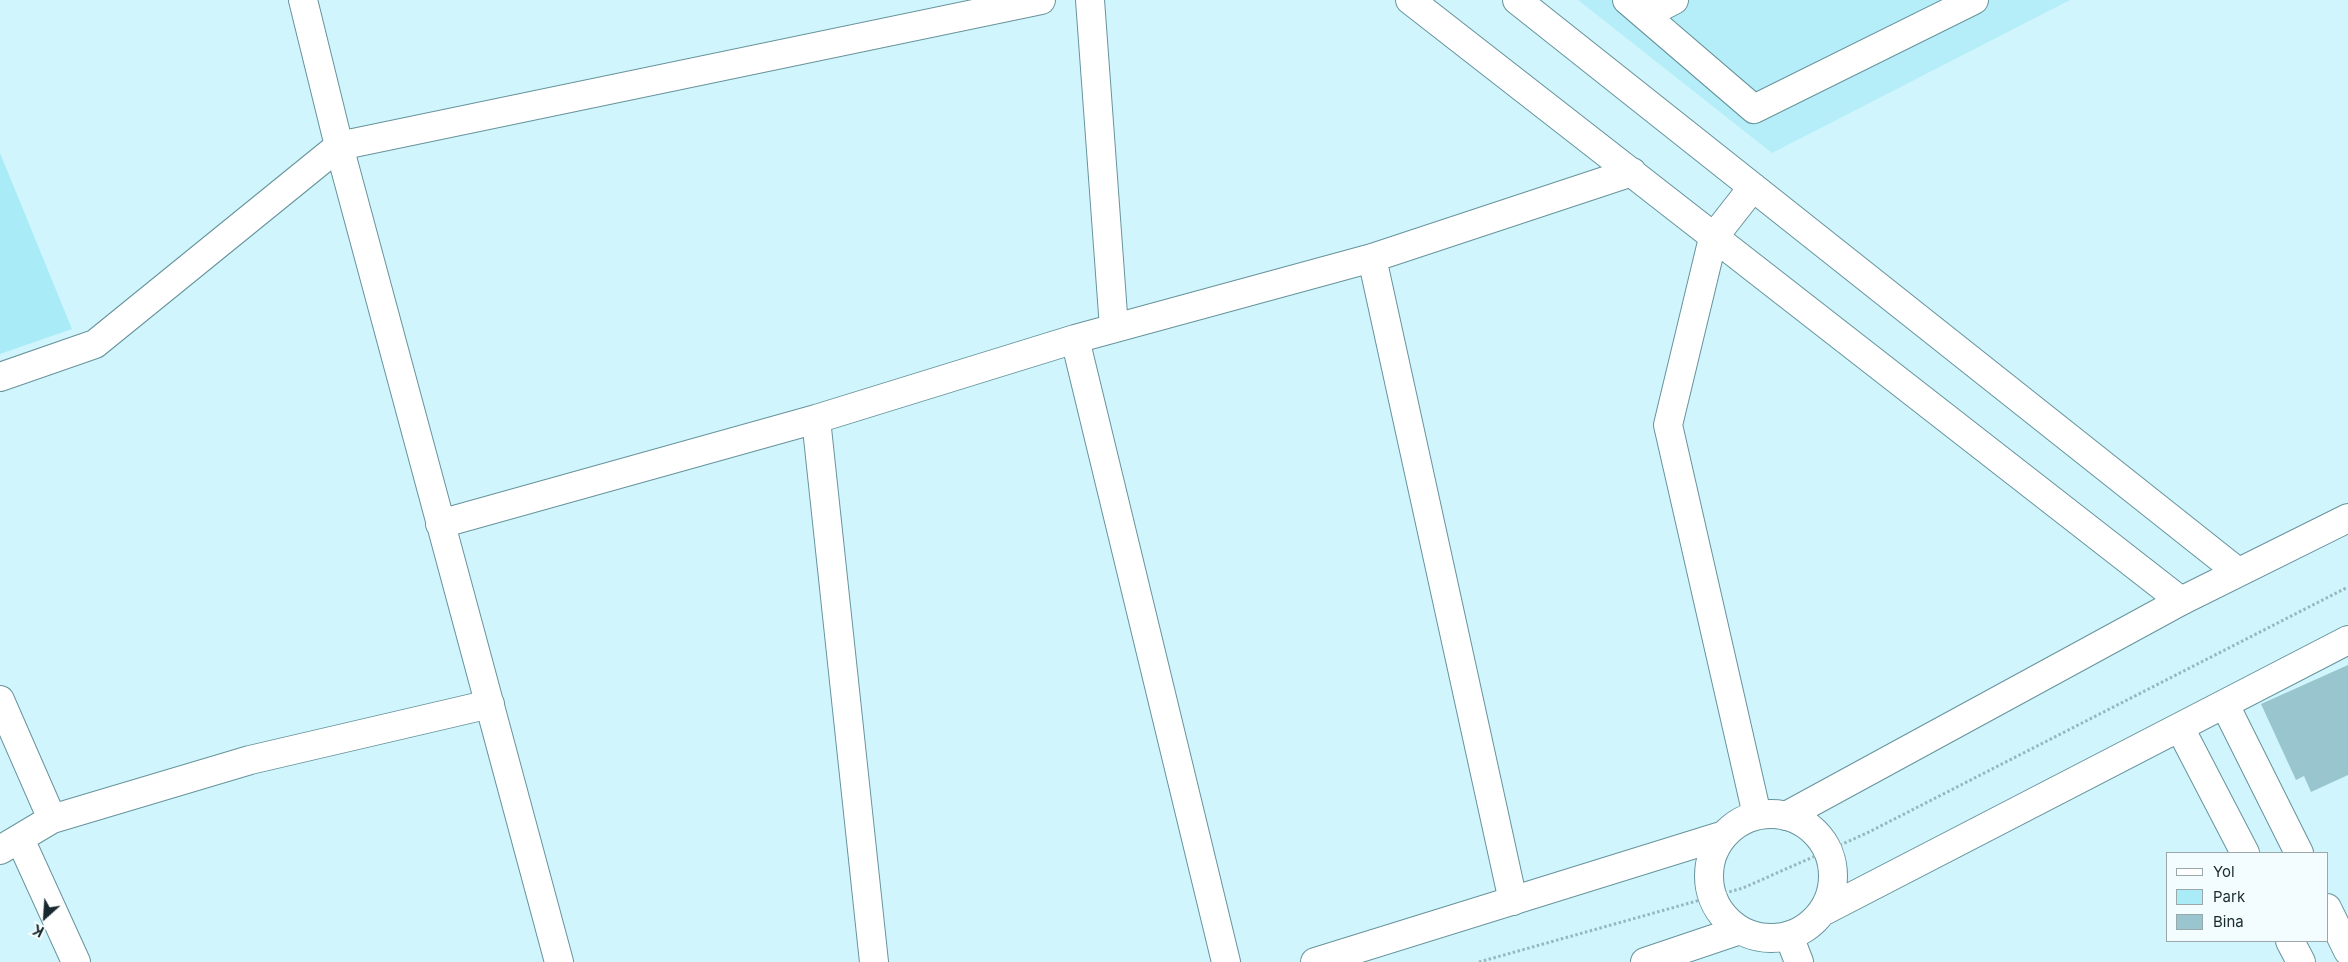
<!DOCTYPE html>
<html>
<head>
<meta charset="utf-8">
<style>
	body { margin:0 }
	#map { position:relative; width:2348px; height:962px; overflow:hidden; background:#d0f5fc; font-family:Inter,sans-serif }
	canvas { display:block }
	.legend { position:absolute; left:2166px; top:852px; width:162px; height:90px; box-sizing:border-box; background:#f3fcfe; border:1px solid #9ba8aa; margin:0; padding:6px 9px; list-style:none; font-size:15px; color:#182a2d }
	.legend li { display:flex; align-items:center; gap:10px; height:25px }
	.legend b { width:25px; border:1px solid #9ba8aa }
	.north { position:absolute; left:20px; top:892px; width:50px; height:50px; -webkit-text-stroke:4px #f3fcfe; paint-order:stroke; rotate:206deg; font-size:14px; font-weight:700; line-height:20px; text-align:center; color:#182a2d }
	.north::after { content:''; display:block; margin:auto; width:18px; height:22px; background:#182a2d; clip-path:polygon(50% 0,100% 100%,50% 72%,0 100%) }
</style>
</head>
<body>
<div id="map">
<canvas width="2348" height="962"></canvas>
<ul class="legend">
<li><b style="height:6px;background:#fff"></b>Yol</li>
<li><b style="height:14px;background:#a9ecf8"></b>Park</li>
<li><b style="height:14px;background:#98c5ce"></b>Bina</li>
</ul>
<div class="north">K</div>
</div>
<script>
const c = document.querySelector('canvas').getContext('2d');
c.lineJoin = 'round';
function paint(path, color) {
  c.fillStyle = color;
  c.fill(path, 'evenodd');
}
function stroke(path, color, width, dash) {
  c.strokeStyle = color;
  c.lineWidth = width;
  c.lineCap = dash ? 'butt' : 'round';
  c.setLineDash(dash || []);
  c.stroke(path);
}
paint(new Path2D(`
	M1578,0H2070L1772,153Z`), '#b5eef9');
paint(new Path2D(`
	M0,153L72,329L0,354Z`), '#a9ecf8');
paint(new Path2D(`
	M2348,665V775L2311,792L2304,776L2296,780L2261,704Z`), '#98c5ce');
const minor = new Path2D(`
	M303,0L339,146L559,962
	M1090,0L1114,328
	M1410,0L2181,601
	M1517,0L2238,572
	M1627,0L1754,109L1974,0
	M1645,15L1674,0
	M1753,187L1713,238L1668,425L1757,815
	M1372,258L1513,901
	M1075,339L1226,962
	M0,377L95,344L339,146L1041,0
	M816,419L874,962
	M440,524L816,419L1075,339L1372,258L1632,172
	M0,700L52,819
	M2225,705L2299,853
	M2180,728L2245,853
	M20,839L76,962
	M0,850L52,819L250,760L490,704
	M2327,908L2348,951
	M1789,936L1799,962
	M2290,941L2301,962`);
const major = new Path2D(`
	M1709 876a62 62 0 1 1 124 0a62 62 0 1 1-124 0Z
	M1786,816L2181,601L2348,518
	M1824,911L2348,640
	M1315,962L1724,835
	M1645,962L1740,930`);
stroke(minor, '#67939c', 30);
stroke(major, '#67939c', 30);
stroke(new Path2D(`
	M1479,962L1743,888L1867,833L2348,587`), '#98b7bd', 3, [2.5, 2.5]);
stroke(minor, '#fff', 28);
stroke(major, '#fff', 28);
</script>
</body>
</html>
